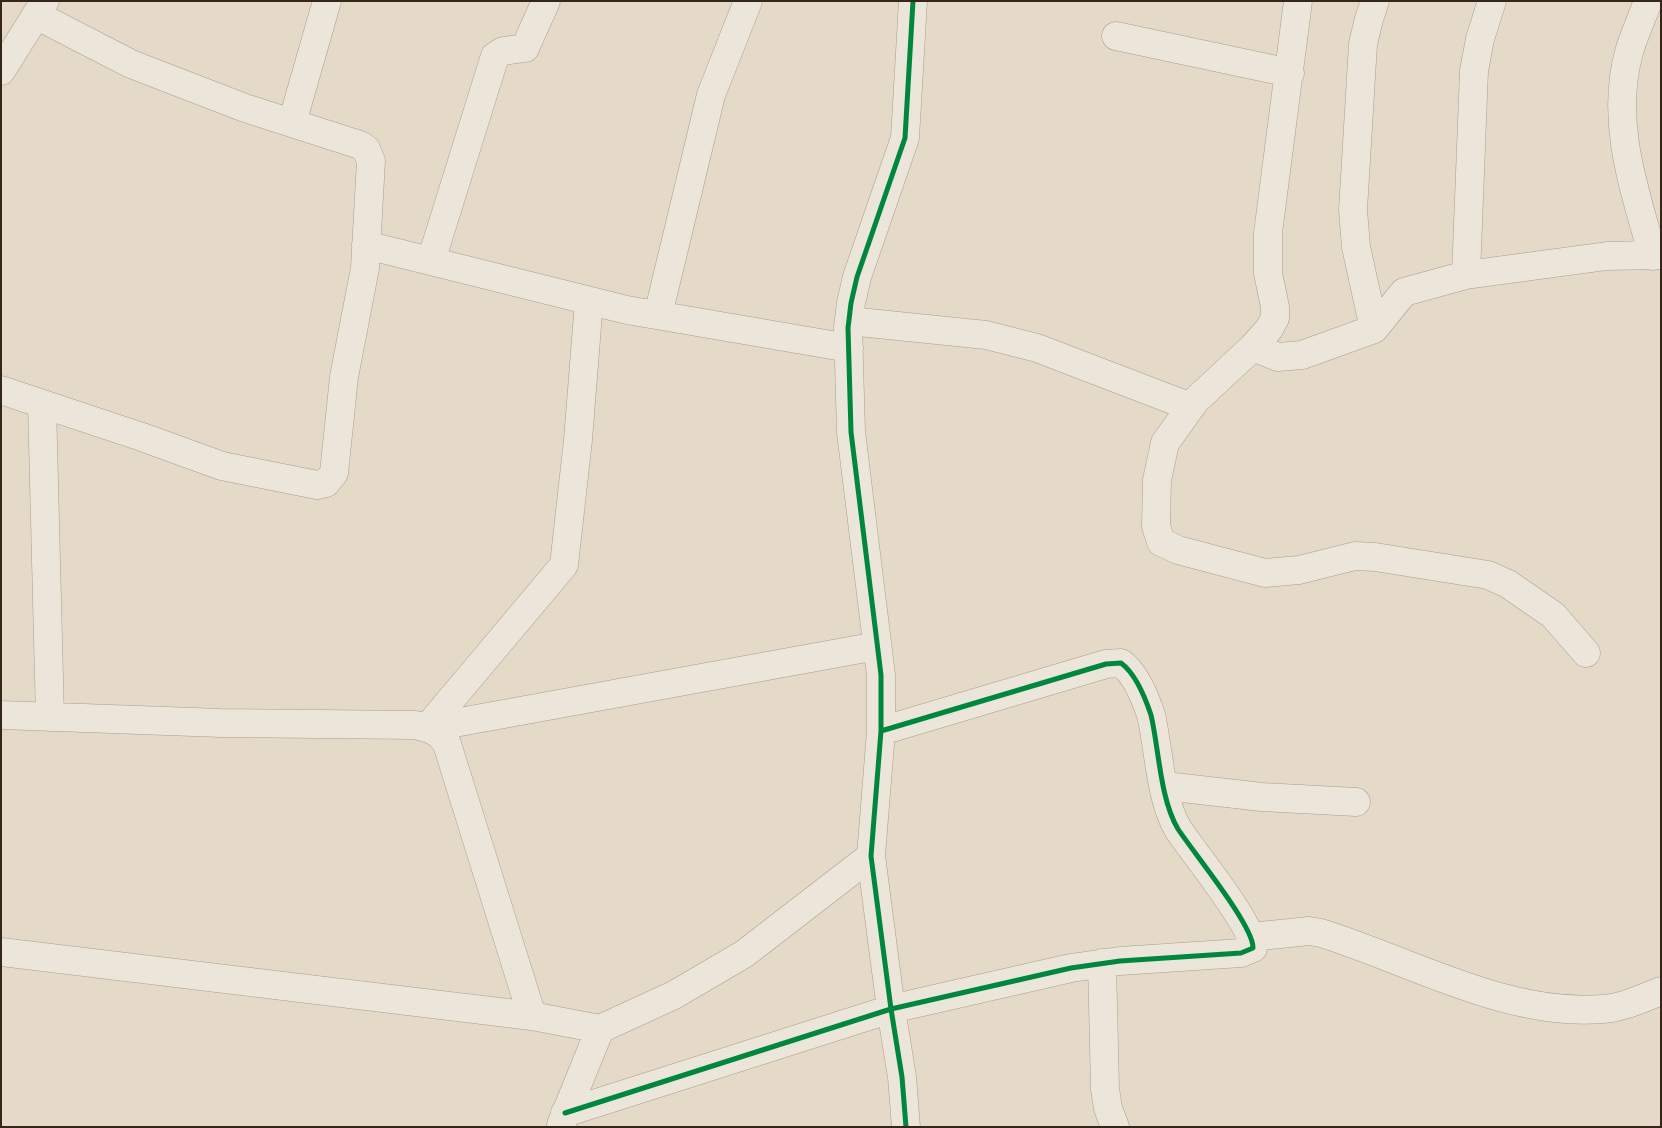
<!DOCTYPE html>
<html>
<head>
<meta charset="utf-8">
<style>
	body { margin:0 }
	#map { position:relative; width:1662px; height:1128px; overflow:hidden; background:#e4dac7; font-family:"Source Serif 4",serif }
	canvas { display:block }
	.frame { position:absolute; inset:0; border:2px solid #36261a; pointer-events:none }
</style>
</head>
<body>
<div id="map">
<canvas width="1662" height="1128"></canvas>
<div class="frame"></div>
</div>
<script>
const c = document.querySelector('canvas').getContext('2d');
c.lineJoin = 'round';
function stroke(path, color, width, dash) {
  c.strokeStyle = color;
  c.lineWidth = width;
  c.lineCap = dash ? 'butt' : 'round';
  c.setLineDash(dash || []);
  c.stroke(path);
}
const minor = new Path2D(`
	M1298,1L1268,233V273L1275,307V318L1269,329L1253,347L1195,401L1165,443L1157,480L1156,526L1161,542L1178,550L1265,573L1299,570L1355,556L1375,557L1488,575L1508,584L1553,615L1586,653
	M1648,1C1642,18 1634,35 1629,52C1610,122 1634,188 1653,256
	M1116,36L1290,73
	M292,123L327,1
	M366,245L627,310L849,348
	M431,261L495,56L503,51L525,48L546,1
	M1466,275L1474,71L1480,39L1492,1
	M658,315L711,95L748,1
	M849,321L986,335L1037,348L1191,407
	M1374,329L1356,247L1353,210L1363,44L1369,19L1375,1
	M1253,347L1278,357L1302,355L1374,329L1404,292L1466,275L1607,256L1661,255
	M1,390L142,437L222,466L317,485L326,483L334,473L344,377L365,268L371,161L366,149L360,145L245,108L131,64L36,15
	M42,404L50,717
	M1,715L221,723L415,725C429,728 440,731 447,744L532,1016
	M427,728L564,565L578,440L589,301
	M427,728L877,646
	M1165,786L1262,797L1356,802
	M1251,937L1309,931L1321,933C1411,961 1507,1017 1603,1009C1622,1008 1643,998 1661,991
	M1,952L532,1016L600,1029
	M1102,963L1105,1089L1108,1108L1115,1127
	M565,1113L891,1009L1071,968L1120,961L1241,953L1253,948C1254,926 1193,852 1178,829C1160,799 1159,749 1151,715C1145,697 1136,674 1121,663L1106,664L881,731
	M561,1125L600,1029L674,995L744,954L871,856
	M906,1127L902,1077L891,1009L871,856L881,731V675L851,432L848,328L851,303L857,277L905,138L913,1`);
const tertiary = new Path2D(`
	M1,71L45,1`);
stroke(minor, '#a89e91', 29);
stroke(tertiary, '#a89e91', 29);
stroke(minor, '#ece5da', 28);
stroke(tertiary, '#ece5da', 28);
stroke(new Path2D(`
	M565,1113L891,1009L1071,968L1120,961L1241,953L1253,948C1254,926 1193,852 1178,829C1160,799 1159,749 1151,715C1145,697 1136,674 1121,663L1106,664L881,731
	M906,1127L902,1077L891,1009L871,856L881,731V675L851,432L848,328L851,303L857,277L905,138L913,1`), '#00873e', 5);
</script>
</body>
</html>
